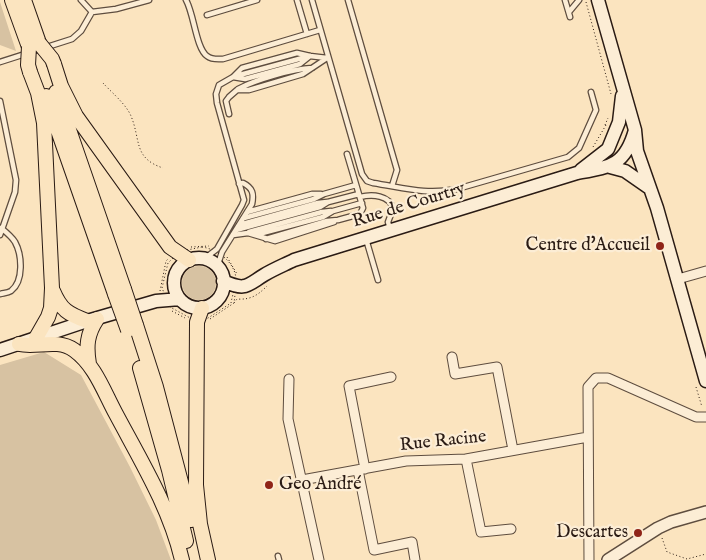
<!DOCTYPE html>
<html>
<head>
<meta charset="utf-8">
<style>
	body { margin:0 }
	canvas { display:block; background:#fbe4bf }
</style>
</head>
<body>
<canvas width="706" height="560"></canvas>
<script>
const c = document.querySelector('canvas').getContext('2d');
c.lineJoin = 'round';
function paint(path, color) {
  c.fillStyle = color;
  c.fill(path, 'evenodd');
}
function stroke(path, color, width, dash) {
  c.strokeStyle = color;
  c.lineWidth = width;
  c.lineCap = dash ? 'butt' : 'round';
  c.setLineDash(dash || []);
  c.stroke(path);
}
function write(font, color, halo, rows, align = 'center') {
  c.font = font + ' "IM FELL English",serif';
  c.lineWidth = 4.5;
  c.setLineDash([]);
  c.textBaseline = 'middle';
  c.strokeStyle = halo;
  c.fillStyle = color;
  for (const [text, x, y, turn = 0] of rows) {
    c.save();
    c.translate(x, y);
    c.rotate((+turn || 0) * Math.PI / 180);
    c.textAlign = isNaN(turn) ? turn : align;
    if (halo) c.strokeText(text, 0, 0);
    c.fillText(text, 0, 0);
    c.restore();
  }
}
paint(new Path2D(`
	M0,2L16,51L0,45Z
	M182 283a17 17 0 1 1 34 0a17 17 0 1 1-34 0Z
	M44,352L81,375L130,467L156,520L171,560H0V365Z`), '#d7c2a2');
const service = new Path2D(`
	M81,0L92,12L116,9L149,0
	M186,0C194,14 196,48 207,56C212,60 217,59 223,59L320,30
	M297,0L307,34
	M312,0L362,174L367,181L373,183C405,188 425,195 457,189L568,157L579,148L596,110L591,92
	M348,0L397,170L392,186
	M565,0L570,17
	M569,12L579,0
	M207,15L257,0
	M0,62L72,39L81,31L92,12
	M236,76L306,57
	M233,77L245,79L300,64L310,56
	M238,89C255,80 292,69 312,68
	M0,101L16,180L15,192L0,235
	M229,114L226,101L229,97L237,90H249L303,74L327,58
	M360,197C372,194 390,195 393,209L388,222L390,229
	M247,212L312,194H321
	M244,218L314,199L324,194L356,185
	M239,225L318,203L327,202
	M236,230L320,207L328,202L359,194
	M249,232L322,212L331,211
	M233,235L248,233L275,241L334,222
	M255,235L323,217L333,211L362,203
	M266,239L327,221L338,220L360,214L363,208L347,154
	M366,239L378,280
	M204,259L217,249L242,205L244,200L217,103L216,94L219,85L233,77L242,68L297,53L310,56L327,58
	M217,267L222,252L252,204C254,194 253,188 243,183L239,184
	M0,294C4,293 8,293 11,291C24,281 22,255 15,242C12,237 6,232 1,228
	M278,556L279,560`);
const minor = new Path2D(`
	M678,279L706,271
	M452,357L455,374L497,367L513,450
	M289,379L288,419L319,560
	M466,459L481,532L511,529
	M365,469L349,386L391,377
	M358,470L374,550L412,542L415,560
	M302,480L406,461L466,459L588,437
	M589,560L588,387L596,378H608L696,417H706`);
const tertiary = new Path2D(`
	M608,560L658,528L671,522L706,512`);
const secondary = new Path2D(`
	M598,0L635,130L637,151L657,208L706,381
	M610,167L625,171L648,187
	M581,170L608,149L619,122L622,96
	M174 283a25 25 0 1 1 50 0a25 25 0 1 1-50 0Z
	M223,281C246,291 246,286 264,275C274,269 284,265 294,260L577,173C610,167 625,166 635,130
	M0,350L87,321L156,301L180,299`);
const trunk = new Path2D(`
	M12,0L29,47
	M24,0L39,43
	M54,64L61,86L76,116L170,247L189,260
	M30,72L38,93L44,123L52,288L51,308L48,317L36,338
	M56,92L124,289
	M46,96L115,294
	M53,291C61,310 68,314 87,321
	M202,308L197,322L196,485L200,524L208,560
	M136,325L156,387L191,520
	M19,344C37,348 57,338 74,350C95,365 104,392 116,414C141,461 170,508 182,560
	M89,364C86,346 87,334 97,319
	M140,368L169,470L186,541`);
stroke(service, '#5e4d3f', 7);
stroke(minor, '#5e4d3f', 11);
stroke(tertiary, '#5e4d3f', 14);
stroke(secondary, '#2a1b14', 15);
stroke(trunk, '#2a1b14', 16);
stroke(new Path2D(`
	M586,2L611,94
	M103,83C111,92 126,104 131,116C141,140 133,158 163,168
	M605,125L608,118
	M593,147L606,125
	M191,247L209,246
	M202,247C217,249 235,262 236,279C236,286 232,296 231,303L205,320L192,319L170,307L162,288L168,263L175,256L187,250Z
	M227,257L237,274
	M160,291L166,261L168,259
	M234,303L237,299C251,300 258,295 267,286
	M172,311L185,318
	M210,319L234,303L235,295
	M696,387L702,407
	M662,538L667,552L687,559L706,554`), '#2a1b14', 1, [1, 2.5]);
stroke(service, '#fcedd5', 4.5);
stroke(minor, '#fcedd5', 9);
stroke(tertiary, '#fcedd5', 11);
stroke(secondary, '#fcedd5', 12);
stroke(trunk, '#fbe4bf', 14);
const trunkBridge = new Path2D(`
	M39,43L52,59L54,64
	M29,47L28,65L30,72
	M124,289L136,325
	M115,294L128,330`);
stroke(trunkBridge, '#2a1b14', 16, []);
stroke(trunkBridge, '#fbe4bf', 14);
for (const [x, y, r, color] of [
	[660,246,5,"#8f2418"],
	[269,485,5,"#8f2418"],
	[638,533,5,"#8f2418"]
]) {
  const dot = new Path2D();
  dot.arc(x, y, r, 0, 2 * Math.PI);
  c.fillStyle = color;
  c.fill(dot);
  stroke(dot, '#fcedd5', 2);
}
write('18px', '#2a1b14', '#fcedd5', [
	["Rue de Courtry",409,206,-17],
	["Rue Racine",443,442,-6]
]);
write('18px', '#2a1b14', '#fcedd5', [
	["Centre d'Accueil",650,246],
	["Geo André",279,485,"left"],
	["Descartes",628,533]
], 'right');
</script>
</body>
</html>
